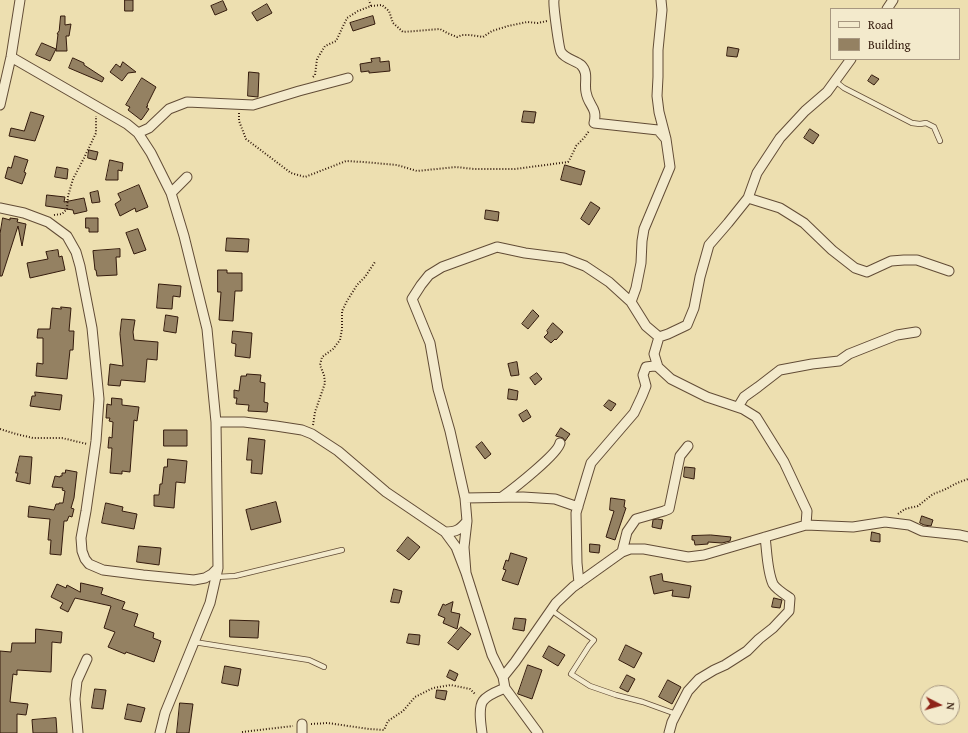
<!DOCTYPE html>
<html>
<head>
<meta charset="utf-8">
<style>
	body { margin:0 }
	#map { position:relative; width:968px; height:733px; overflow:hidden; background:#eddfb0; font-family:"Gentium Book Plus",serif }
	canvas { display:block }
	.legend { position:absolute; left:830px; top:8px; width:130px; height:52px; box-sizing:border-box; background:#f3eacc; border:1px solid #a79780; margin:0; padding:5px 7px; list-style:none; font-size:12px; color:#341b0d }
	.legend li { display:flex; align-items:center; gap:8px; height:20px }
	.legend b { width:20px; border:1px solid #a79780 }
	.north { position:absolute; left:920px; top:685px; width:40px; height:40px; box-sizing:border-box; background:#f3eacc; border:1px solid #a79780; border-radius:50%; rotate:96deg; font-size:11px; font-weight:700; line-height:16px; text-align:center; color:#341b0d }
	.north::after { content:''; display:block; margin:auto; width:14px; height:18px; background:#8f2418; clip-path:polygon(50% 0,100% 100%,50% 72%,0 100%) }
</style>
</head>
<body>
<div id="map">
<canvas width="968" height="733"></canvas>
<ul class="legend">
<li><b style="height:5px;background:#f3eacc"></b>Road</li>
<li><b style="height:11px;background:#948162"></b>Building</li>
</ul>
<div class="north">N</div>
</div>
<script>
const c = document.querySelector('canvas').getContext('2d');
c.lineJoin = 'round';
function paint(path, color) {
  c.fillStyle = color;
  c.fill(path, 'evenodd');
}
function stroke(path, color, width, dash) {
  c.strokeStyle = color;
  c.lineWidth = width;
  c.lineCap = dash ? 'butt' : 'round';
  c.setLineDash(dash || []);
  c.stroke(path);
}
const building = new Path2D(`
	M125,0H133V11H125Z
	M223,1L227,10L215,15L211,6Z
	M267,4L272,13L257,21L252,13Z
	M61,16H65V25L71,24L69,36H66L67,51H56L58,34H57L59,31Z
	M373,16L375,24L353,31L350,23Z
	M42,43L56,49L50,61L36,55Z
	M728,47L739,49L737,57L727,56Z
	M73,58L84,63V65L104,78L102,82L69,68Z
	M380,58V62L389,61L390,71L369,73V71L361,72L360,64L372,62L371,59Z
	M123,62L136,72L128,73L122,81L110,72L116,64L120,67Z
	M249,72L259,73L258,97L248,96Z
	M872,75L879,79L874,85L868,81Z
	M142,78L156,87L147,105L148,106L146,107L149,109L142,119L141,120L128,110L130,107L126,105Z
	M524,111L536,112L534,123L522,122Z
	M31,112L44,116L35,141L9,136L11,128L24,131Z
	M810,129L819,135L813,144L804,138Z
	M89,150L98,152L96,160L88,158Z
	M15,156L28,160L24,172L26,173L22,184L5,178L8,167L11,168Z
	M110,160L123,163L122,171L118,170V180H106Z
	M565,165L585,171L581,185L561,180Z
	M57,167L68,169L67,179L55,177Z
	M139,185L148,207L136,212L135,208L120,216L115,204L121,200L118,194Z
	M98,191L100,202L92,203L90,193Z
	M47,195L65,197L64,202L84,198L87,211L74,214L73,210L46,206Z
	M591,202L600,208L589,225L581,219Z
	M486,210L499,212L498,221L485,219Z
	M3,218L10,220V218L18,219L17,222L26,224L22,246L18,226L2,276H0V234Z
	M86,218H98V232H89V228H86Z
	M138,229L146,250L134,254L126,233Z
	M227,238L249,239L248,252L226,251Z
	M120,249V257H116L117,275L97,276L96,270H95L93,251Z
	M58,250L59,257L62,256L65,270L30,278L27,263L48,259L46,252Z
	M218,270H227V273H242V291H235L233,321L219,320L221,292H218Z
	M159,284L181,286L180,297L173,296L172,309L157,308Z
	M61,307L71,308L69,331H74L73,350H70L67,379L36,376L37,363L43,364V338H37L38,329H50L52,308L61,309Z
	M533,310L539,316L528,329L522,324Z
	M166,315L178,317L176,333L164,331Z
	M122,319L135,320L133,332L134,340L158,342L157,360L147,359L145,382L121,380L120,386L108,385L110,364L123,366L120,334Z
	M553,323L563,332L556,340L555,339L551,343L544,337L548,333L547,331Z
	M233,331L252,333L250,358L235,356L236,344L232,343Z
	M517,362L519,375L511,376L508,364Z
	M537,373L542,379L535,385L530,378Z
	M247,374L261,375L260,382L265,383L264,402L268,403L267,412L248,411L249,405L236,404L237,398H234V390L239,391L241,376H246Z
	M509,389L518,391L517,400L508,399Z
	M35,392L62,395L60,410L30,406L32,396H35Z
	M112,398L122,399V405L139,407L137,421L134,420L130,472L122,471V474L110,473L112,448H108L109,437L112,438L113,422L109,421L110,418H106L107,404L111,405Z
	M609,400L616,404L611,411L604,406Z
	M527,410L531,417L523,422L519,415Z
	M561,428L570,434L565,441L563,438L556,436Z
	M164,430H187V446H164Z
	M249,438L265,440L262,474L251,473L252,460H247Z
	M482,442L491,454L485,459L476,447Z
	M20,456L32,457L30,484L16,481L18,473H16Z
	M168,459L187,461L185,483L176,482L174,508L154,506V495H159L160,484H162L164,467H167Z
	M685,467L695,468L694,479L684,477Z
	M66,470L77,472L74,498L71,508L74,509L72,517L69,516L67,521H64L61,555L50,554L51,540H48L50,519L28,517L29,506L54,510L56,504H59V503H63L65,491L62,490L63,488L52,487L55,476L60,477V476H62V473H65Z
	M611,498L625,500L624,507L626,508L615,540L606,537L614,511L610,510Z
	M276,502L281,522L251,530L246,510Z
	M106,503L123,507L122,511L137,514L134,529L102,523Z
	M922,516L933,520L931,526L924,525L920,523Z
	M658,519L663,520L661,529L652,527L653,520Z
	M872,532L880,534V542L871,541Z
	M711,535L731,537L730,541L722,543L708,542V544L695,545L694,540H692V536Z
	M408,537L420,547L409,560L397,551Z
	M590,544L600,545L599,553L590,552Z
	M139,546L161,548L159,565L137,562Z
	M511,553L527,558L518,585L502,580L506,570L503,569L506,560L508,561Z
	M662,574L663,581L691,586L689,598L672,596L673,590L654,594L650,577Z
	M81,583L103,588L101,594L125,602L122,609L138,614L134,626L154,633L153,638L161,641L154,662L126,652L125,654L108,647L115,632L104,628L111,606L75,598L68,612L60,608L63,603L51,597L57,584L66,588L67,585L80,592Z
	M394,589L402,591L399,603L391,602Z
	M774,598L782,600L780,608L772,607Z
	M453,602L451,612L460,614L457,629L443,623L445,618L438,615L443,604L445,605Z
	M515,618L526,619L524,631L513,629Z
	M230,620L259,621L258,638L230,637Z
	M461,627L471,634L458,650L448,643Z
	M36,629L62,632L61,643L52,642L51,672L17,670V675L13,674L10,702L28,704L26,715L17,714V733H0V651L11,652L12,643H35Z
	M409,634L420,635L419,645L407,643Z
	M626,645L642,653L634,668L619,660Z
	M549,646L565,655L558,666L543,657Z
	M528,665L542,670L532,699L518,694Z
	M225,666L241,669L238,686L222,683Z
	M450,670L458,674L455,681L447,677Z
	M627,675L635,679L628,692L620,688Z
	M668,680L681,687L672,704L659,697Z
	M95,689L106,690L103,709L92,708Z
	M437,690L447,691L445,700L436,698Z
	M180,703L193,704L189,733H177Z
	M128,704L145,708L141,722L125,719Z
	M56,718L57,733H33L32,720Z`);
paint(building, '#948162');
stroke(building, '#341b0d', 1);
const lane = new Path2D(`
	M835,81L844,88L912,123L920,124L926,123L934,127L940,141
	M216,577L235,576L342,550
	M551,610L594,640L589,646L571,674L590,686L616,695L643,702L676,714
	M194,642L309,660L324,667`);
const street = new Path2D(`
	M554,0C553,5 559,49 561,52C565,59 575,60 581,65C589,73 584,82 586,92C588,106 598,107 594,123L658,130L665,138
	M887,9L893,0
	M0,105L11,57L20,0
	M138,133L149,128L169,109L187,102L253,105L299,91L348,78
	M171,193L187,177
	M748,198L780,208L804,223L832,250L855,268L867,272L891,261L904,260H917L949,271
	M0,208L24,213L48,222L67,236L76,252L80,266L92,328L99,399L96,441L86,511L81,538L82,551L85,559L89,564L103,570L143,575L194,580L205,578L212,574L218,568L216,422L207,329L184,236L171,193L151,153L138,133L127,124L11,57
	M631,302L636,288L641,263L642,241L644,229L670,167L666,139L659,112L657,96L658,77V50L662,10L661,0
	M659,337L654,354L658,367L671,379L707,397L743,409L756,417L784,462L807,511L806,525
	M738,407L744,397L758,387L780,370L812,364L839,361L849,354L897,335L916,332
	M216,422H244L276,426L302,430L312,434L338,451L386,492L445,532L456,547L466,573L492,655L503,677L505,688L538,733
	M502,497C513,489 558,454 560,443
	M465,498L523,497L555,499L578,507
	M445,532C456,532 460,530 467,521
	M622,552L627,532L636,519L664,511L669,509L680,456L688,446
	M466,573L464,547L467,521L465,498L450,431L438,389L430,343L412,299L421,285L429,275L442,267L497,247L525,253L564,258L585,266L609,282L631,302L646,326L659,337L668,334L687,325L694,308L700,277L709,245L728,223L748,198L757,173L780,138L805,111L827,92L851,59
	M579,583L577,563L576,513L587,476L591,463L634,413L642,396L646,386L643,375L646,367L654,366L658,367
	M503,677L515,662L556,603L573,587L622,552L630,549H644L688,557L704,555L806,525L853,527L885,522L909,525L922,531L960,535L968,537
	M302,724V733
	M78,733L75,699L77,681L87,659
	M160,733L165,713L210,603L218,568
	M482,733C481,725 478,708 483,701C487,695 498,691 505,688
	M669,733L672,722L688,691L699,679L714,670L725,665L747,651L759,639L773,628L789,611L790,598C784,594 776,589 773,584C767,571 767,551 765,537`);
stroke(lane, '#624c36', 6);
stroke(street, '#624c36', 11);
stroke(new Path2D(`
	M371,6L382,5L389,11L393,23L403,32L440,29L447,33L457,37L462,35H470L483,37L492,31L508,26L527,22L538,23L547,21
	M313,77L315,75L317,59L325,46L336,41L347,18L358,11L371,6L369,0
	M239,113V121L246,139L291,173L305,177L346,161L363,162L397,165L417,171L456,167L474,169H515L553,164L568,162L571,157L576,146L584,138L589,131
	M54,215L62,214L67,209L68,196L73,179L84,158L96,133V116
	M313,425L315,412L325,383L324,375L320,365L322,357L333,349L340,340L342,329V311L347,301L357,285L365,277L375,262
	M0,429L16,434L33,438H62L87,444
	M898,514L905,509L918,506L933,494L944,490L957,483L968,479
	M311,724L328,723L369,729L384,730L388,721L403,711L415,697L433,688L451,685L470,689L476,695
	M242,732L293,726`), '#341b0d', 2, [1, 2]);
stroke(lane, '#f3eacc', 4.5);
stroke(street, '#f3eacc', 9);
</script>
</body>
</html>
